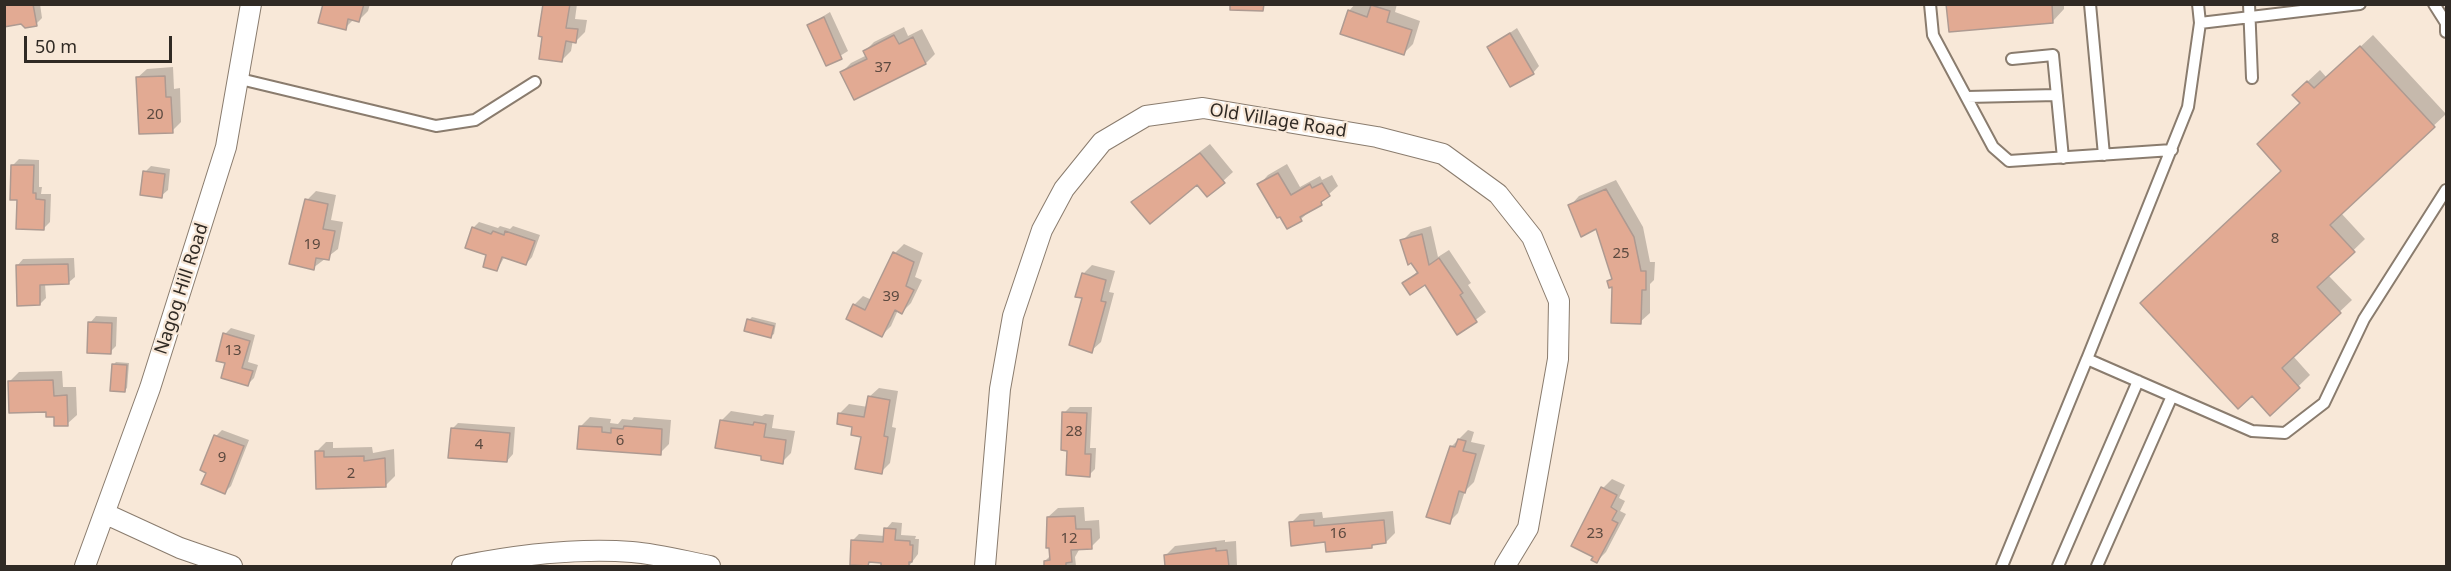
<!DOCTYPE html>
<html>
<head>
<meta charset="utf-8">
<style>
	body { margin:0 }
	#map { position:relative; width:2451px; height:571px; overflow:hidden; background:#f8e8d8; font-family:"Noto Sans",sans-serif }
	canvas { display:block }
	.frame { position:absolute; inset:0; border:6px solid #302a24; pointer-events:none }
	.scale { position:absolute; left:24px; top:36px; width:148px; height:27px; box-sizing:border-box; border:3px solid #302a24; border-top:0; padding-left:8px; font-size:18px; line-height:21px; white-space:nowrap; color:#302a24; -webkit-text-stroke:4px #f8e8d8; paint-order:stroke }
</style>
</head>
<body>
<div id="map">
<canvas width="2451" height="571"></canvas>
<div class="frame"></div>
<div class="scale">50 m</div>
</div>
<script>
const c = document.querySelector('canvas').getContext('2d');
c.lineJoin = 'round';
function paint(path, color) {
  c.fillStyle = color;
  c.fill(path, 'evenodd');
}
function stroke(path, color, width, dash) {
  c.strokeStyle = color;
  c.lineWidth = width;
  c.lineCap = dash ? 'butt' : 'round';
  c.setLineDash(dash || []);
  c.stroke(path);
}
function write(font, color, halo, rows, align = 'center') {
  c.font = font + ' "Noto Sans",sans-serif';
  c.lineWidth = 4.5;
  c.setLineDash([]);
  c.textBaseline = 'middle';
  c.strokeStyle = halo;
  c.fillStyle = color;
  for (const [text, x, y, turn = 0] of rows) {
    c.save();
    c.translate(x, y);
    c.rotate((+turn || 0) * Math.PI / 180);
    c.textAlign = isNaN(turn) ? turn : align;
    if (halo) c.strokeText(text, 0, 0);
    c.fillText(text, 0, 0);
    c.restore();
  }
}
paint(new Path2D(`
	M4,4H40L42,18L36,24L22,23Z
	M325,4H370L368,11L359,20L354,19L345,28Z
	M544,4H577L575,19L587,20L585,32L576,41L573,40L571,51L562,60Z
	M1355,4H1397L1395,12L1420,21L1413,44L1404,53L1349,11Z
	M1948,4H2064V9L2053,21Z
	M830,12L848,51L827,64L809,25Z
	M904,27L908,36L922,29L935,54L926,63L842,72L851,63L867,55L865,51L874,42Z
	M1517,28L1539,66L1533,73L1489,47Z
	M2373,35L2446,114L2341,213L2365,239L2328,275L2352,300L2293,356L2310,375L2270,414L2283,170L2306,83L2320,70L2327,78Z
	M173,67L174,89L180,88L181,122L172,131L137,78L147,69Z
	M1210,144L1233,172L1223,181L1197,183L1134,202Z
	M19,159L39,160V187H42L41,194H51L50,222L44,228L18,199L13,165Z
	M1287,164L1300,187L1320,176L1322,180L1332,175L1338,186L1301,219L1259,185L1268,175Z
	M151,166L170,169L168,190L161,196L145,172Z
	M1616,180L1643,227L1650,262H1655L1654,280L1650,284V313L1640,322L1613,285L1608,282L1613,277L1597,227L1570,206L1579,196Z
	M316,191L336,195L331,220L343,222L338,249L313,268L307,200Z
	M479,222L498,228L500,226L510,229L513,226L540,235L532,257L526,264L505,256L497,270L473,228Z
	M1431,226L1438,257L1449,250L1471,283L1468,285L1486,312L1458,333L1425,283H1404L1418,271L1402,241L1411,232Z
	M904,244L923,253L915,277L922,280L911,303L902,312L898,310L891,326L882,335L854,305L863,296L872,300L895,253Z
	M74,258L75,277L68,283L45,284L46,298L40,304L17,266L23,259Z
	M1092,265L1115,271L1109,292L1114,293L1101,342L1091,351L1083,274Z
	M96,316L117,317L116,346L110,352L90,323Z
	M752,317L776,323L774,334L771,336L749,320Z
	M231,328L255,335L248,362L258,365L254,378L248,384L225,334Z
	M116,362L129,363L127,388L125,390L113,365Z
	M62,371L63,387H76L77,415L67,424L9,382L19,372Z
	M879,388L898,391L892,427L896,428L890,463L881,472L863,436L840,413L849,404L868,407L869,397Z
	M1070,407H1092L1090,448H1096L1095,469L1089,475L1068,450L1064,413Z
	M731,411L762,416L765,414L774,415L772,428L795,431L791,453L782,462L763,454L721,421Z
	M590,417L611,419L610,423L618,424L622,419L632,420L634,417L671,420L669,444L660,453L580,427Z
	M458,423L515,427L513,454L507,461L452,429Z
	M222,430L249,440L231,486L225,492L208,472L216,436Z
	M1468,430L1474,432L1471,442L1485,445L1474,482L1465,491L1458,513L1449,522L1451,447Z
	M326,442H333V448L372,447L373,453L394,449L395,476L386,485L317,487L316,452Z
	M1612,479L1625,485L1619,498L1625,501L1620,511L1626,514L1606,552L1597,561L1595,556L1573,545L1603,488Z
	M1084,507L1085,521L1099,520L1100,538L1091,547L1080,548L1075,557L1076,566H1046L1045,561L1051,555L1048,517L1058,508Z
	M1393,511L1395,533L1386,542L1375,543L1371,546L1326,541L1291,523L1300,514L1322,512L1323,518Z
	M892,522L902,523L901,535L916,536L915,539H919L918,554L909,566H882V562L871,561L868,564L853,540L859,534L885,536L886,529Z
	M1225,540V542L1236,541L1237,566H1167L1165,556L1175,546Z`), '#0003');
const building = new Path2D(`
	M4,4H33L37,26L25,28L21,24L4,27Z
	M323,4H364L359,22L348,19L346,30L318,23Z
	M543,4H570L566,28L578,29L576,43L566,41L562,62L539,59L542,37L538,36Z
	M1264,4L1263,11L1230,10V5H1208Z
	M1946,4H2052L2053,23L1949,32Z
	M1371,5L1390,11L1387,22L1412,30L1404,55L1340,34L1348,10L1367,17Z
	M824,17L842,59L826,66L807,25Z
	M1510,33L1534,74L1510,87L1487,47Z
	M894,35L899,44L913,37L926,64L854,100L840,72L867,59L863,51Z
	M2360,46L2435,127L2330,225L2355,252L2317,287L2341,313L2282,368L2300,388L2270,416L2252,396L2238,409L2140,303L2281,171L2257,144L2300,103L2292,95L2307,81L2314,88Z
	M165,76L166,97H171L173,133L139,134L136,77Z
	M1200,153L1225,183L1207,197L1197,185L1150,224L1131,202Z
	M11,165H34L33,193H36V199L45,200L44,230L16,229L17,200H10Z
	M143,171L165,174L162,198L140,195Z
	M1278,173L1291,195L1310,184L1312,188L1322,183L1330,196L1321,202L1322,205L1300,217L1302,221L1287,229L1280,217L1277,218L1257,184Z
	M1606,189L1634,237L1641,271H1646V290H1642L1641,324L1611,323L1612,287L1609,288L1607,281L1612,279L1596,229L1581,237L1568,205Z
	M305,199L328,204L323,229L335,231L329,260L316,258L314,270L289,264Z
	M472,227L491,234L493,231L504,235L505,231L535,241L526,265L502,257L497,271L483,267L486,255L465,248Z
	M1422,234L1429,265L1439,258L1463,293L1460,295L1477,322L1457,335L1425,285L1410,295L1402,283L1418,273L1411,263L1408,265L1400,240Z
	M893,252L914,262L906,286L914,290L902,314L895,310L882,337L846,319L853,304L865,310Z
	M68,264L69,284L40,285V305L17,306L16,265Z
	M1082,273L1106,280L1101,301L1106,302L1092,353L1069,345L1082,298L1075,297Z
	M747,319L774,326L771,338L744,331Z
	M88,322L112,323L111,354L87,353Z
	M223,333L250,341L242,368L253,371L248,386L221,378L225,363L216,361Z
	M112,364L127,365L125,392L110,391Z
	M53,380L54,396L67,395L68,426H54V417H46V412L9,413L8,381Z
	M868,396L890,400L884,436L888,437L882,474L855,469L861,437L851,435L852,427L837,424L838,413L864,417Z
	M1062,412L1087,413L1085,454H1091L1090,477L1066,475L1067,451L1061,450Z
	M720,420L753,425L754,422L766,424L764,437L786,440L783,464L761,460V456L715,448Z
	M579,426L602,427V432L611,433V428L623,429L624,426L662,429L661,455L577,449Z
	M451,428L510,433L507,462L448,458Z
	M214,435L244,446L225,494L201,484L206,473L200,470Z
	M1458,439L1466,441L1463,451L1476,454L1465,493L1459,491L1450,524L1426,517L1450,446L1455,447Z
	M315,451H324V457L364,456V461L385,458L386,487L316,489Z
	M1601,487L1617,495L1611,507L1617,511L1612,520L1618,523L1597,563L1591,560L1593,557L1571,546Z
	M1075,516L1076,529H1091L1092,549L1071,550L1072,562L1066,563V566H1044V561L1050,560L1049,548H1046L1047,517Z
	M1314,520V526L1384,520L1386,543L1372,545V548L1326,552L1325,542L1291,546L1289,522Z
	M884,528L896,529L895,540L910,541V545H913L912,562H909V566H881V563L869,562L868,566L850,565L851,540L883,542Z
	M1216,548V551L1227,550L1229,566H1165L1164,555Z`);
paint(building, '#e2aa93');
stroke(building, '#ae9a91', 1.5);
const service = new Path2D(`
	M1930,4L1933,35L1993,147L2009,161L2172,150
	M2090,4L2104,155
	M2198,4L2200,23L2188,107L2087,359L2252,431L2285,433L2324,403L2364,319L2446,190
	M2249,4L2252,78
	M2434,4L2446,23V32
	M2200,23L2360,4
	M2012,59L2053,55L2063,158
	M236,78L436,126L475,120L535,82
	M1967,97L2057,95
	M2002,566L2087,359
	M2058,566L2138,381
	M2097,566L2172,396`);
const minor = new Path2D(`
	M106,514L180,548L232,566
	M85,566L150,388L226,147L251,4
	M462,566C517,555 577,548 632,552C658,554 684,561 710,566
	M985,566L1000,389L1013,316L1042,230L1064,189L1102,142L1146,116L1203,108L1377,137L1443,154L1498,194L1532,237L1559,301L1558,359L1528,528L1505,566`);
stroke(service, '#8a7c6e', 14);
stroke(minor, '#8a7c6e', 22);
stroke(service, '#fff', 10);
stroke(minor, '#fff', 20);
write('15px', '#5c4a40', null, [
	["37",883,68],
	["20",155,115],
	["8",2275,239],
	["19",312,245],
	["25",1621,254],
	["39",891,297],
	["13",233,351],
	["28",1074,432],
	["6",620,441],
	["4",479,445],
	["9",222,458],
	["2",351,474],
	["16",1338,534],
	["23",1595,534],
	["12",1069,539]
]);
write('18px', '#302a24', '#f8e8d8', [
	["Old Village Road",1278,121,9],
	["Nagog Hill Road",182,289,-72]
]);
</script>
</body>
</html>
